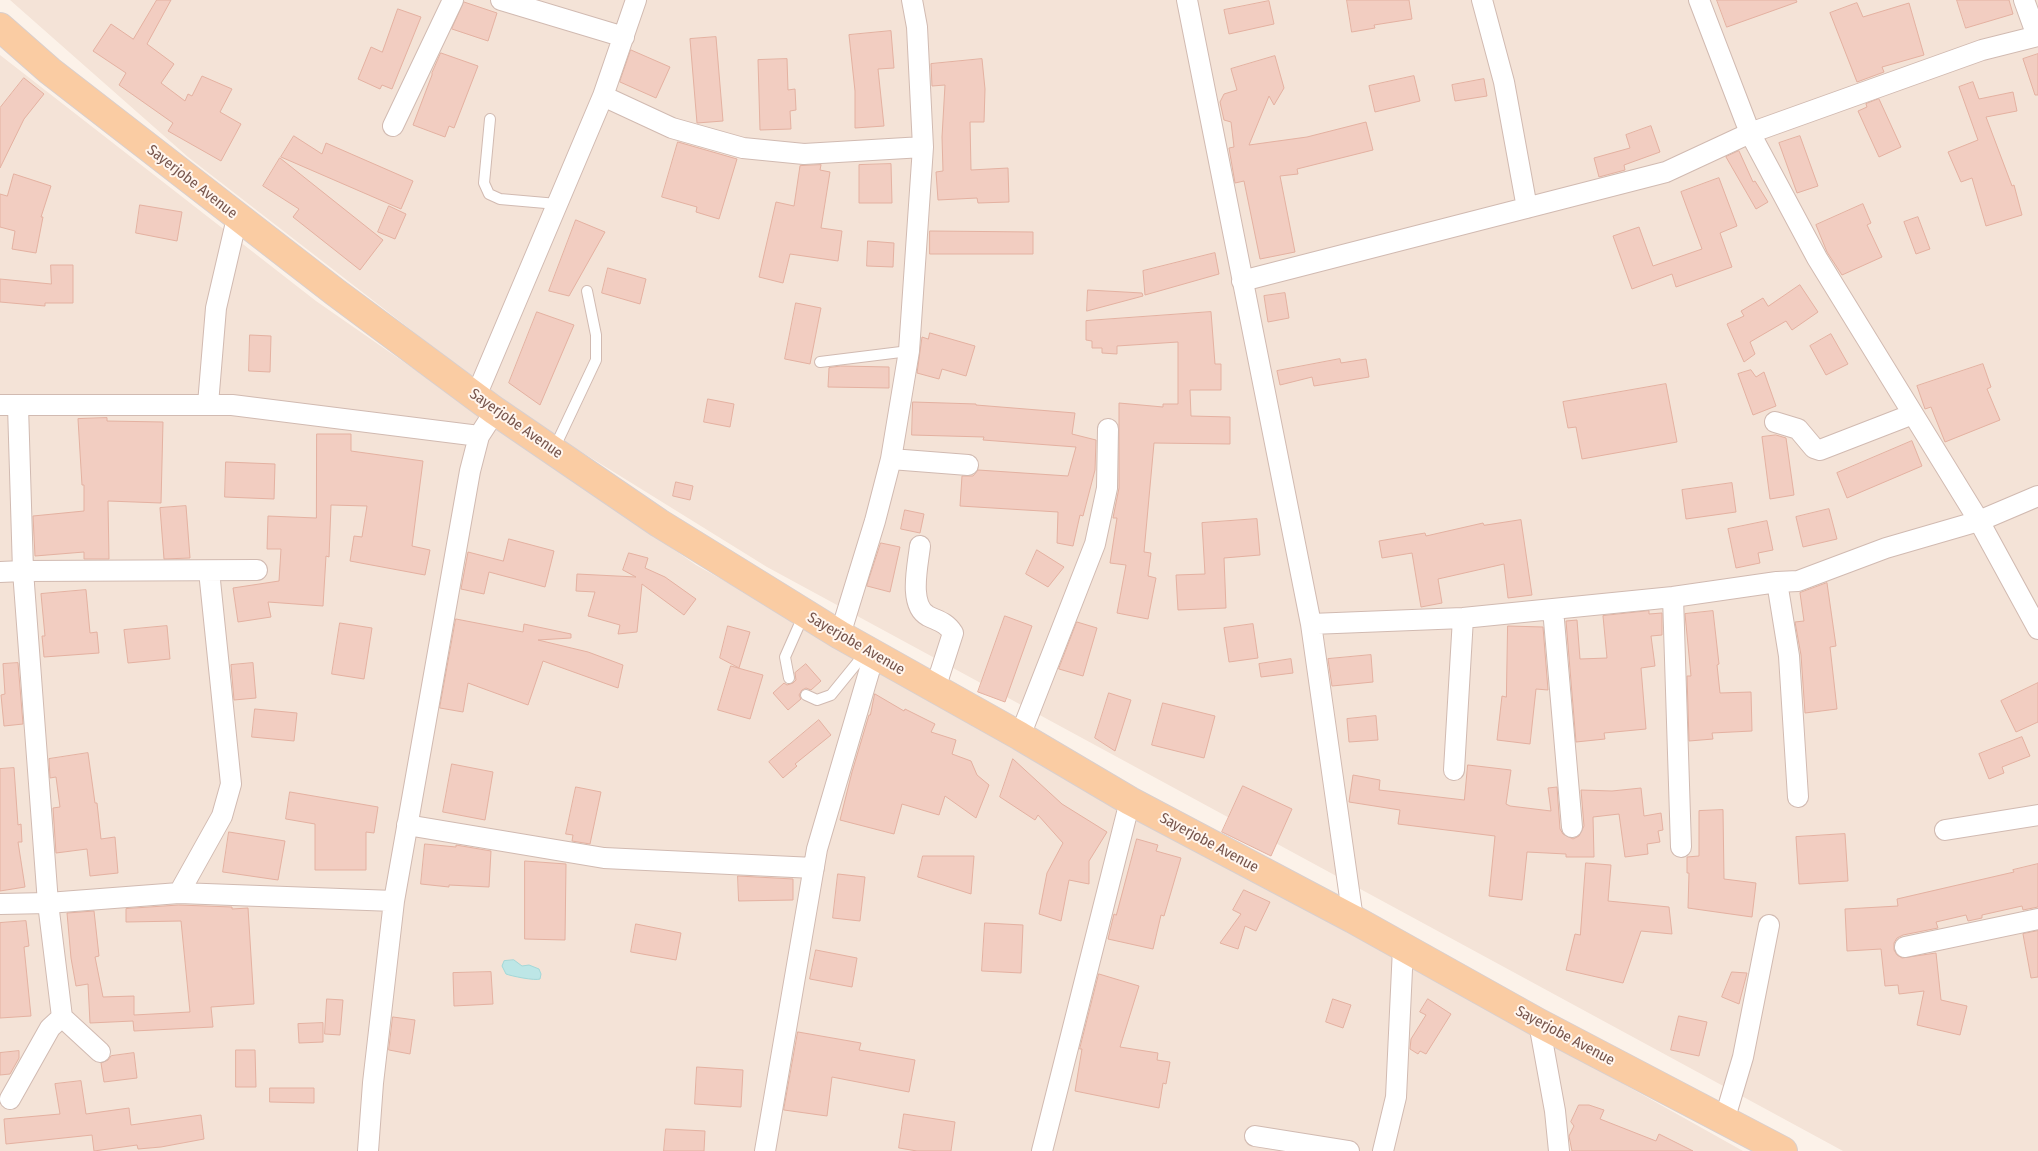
<!DOCTYPE html>
<html>
<head>
<meta charset="utf-8">
<style>
	body { margin:0 }
	canvas { display:block; background:#fcf2e9 }
</style>
</head>
<body>
<canvas width="2038" height="1151"></canvas>
<script>
const c = document.querySelector('canvas').getContext('2d');
c.lineJoin = 'round';
function paint(path, color) {
  c.fillStyle = color;
  c.fill(path, 'evenodd');
}
function stroke(path, color, width, dash) {
  c.strokeStyle = color;
  c.lineWidth = width;
  c.lineCap = dash ? 'butt' : 'round';
  c.setLineDash(dash || []);
  c.stroke(path);
}
function write(font, color, halo, rows, align = 'center') {
  c.font = font + ' "Fira Sans Condensed",sans-serif';
  c.lineWidth = 4;
  c.setLineDash([]);
  c.textBaseline = 'middle';
  c.strokeStyle = halo;
  c.fillStyle = color;
  for (const [text, x, y, turn = 0] of rows) {
    c.save();
    c.translate(x, y);
    c.rotate((+turn || 0) * Math.PI / 180);
    c.textAlign = isNaN(turn) ? turn : align;
    if (halo) c.strokeText(text, 0, 0);
    c.fillText(text, 0, 0);
    c.restore();
  }
}
paint(new Path2D(`
	M10,0H2038V1151H1843L767,567L517,412L188,157Z
	M0,55L316,301L696,565L1743,1151H0Z`), '#f4e3d7');
const water = new Path2D(`
	M514,960L522,966L529,965L539,969L541,974L540,979C535,981 511,976 506,974L502,966L504,961Z`);
paint(water, '#bde6e6');
stroke(water, '#a3d8d8', 1);
const building = new Path2D(`
	M157,0H171L147,44L174,64L161,83L185,101L188,94L192,96L202,76L232,89L220,112L241,124L221,161L168,131L173,123L119,85L126,73L93,51L111,24L133,39Z
	M1347,0H1409L1412,19L1374,25L1375,28L1352,32Z
	M1717,0H1796L1797,2L1727,27Z
	M1957,0H2009L2013,14L1966,28Z
	M1269,1L1274,24L1229,34L1224,10Z
	M464,2L497,13L488,41L452,29Z
	M1857,3L1863,17L1909,3L1924,55L1882,67L1884,72L1857,82L1830,13Z
	M398,9L421,17L392,89L382,85L380,89L358,79L371,47L382,52Z
	M891,31L894,68L878,69L884,126L855,128V91L849,35Z
	M716,37L723,121L697,123L690,39Z
	M631,50L670,67L656,98L620,82Z
	M441,53L478,66L454,128L449,126L445,137L413,125L432,75V73Z
	M2038,54V95H2035L2023,59Z
	M1275,56L1284,88L1274,105L1269,96L1249,145L1307,137L1366,122L1373,150L1297,169L1298,174L1280,176L1295,252L1260,259L1244,181L1235,183L1229,148L1234,147L1231,122L1224,120L1220,102L1224,94L1237,90L1231,69Z
	M787,59L788,90L795,89L796,110L790,111L791,129L760,130L758,60Z
	M982,59L985,89L984,122H970L971,170L1008,168L1009,202L978,203L977,198L938,200L936,172L943,171L942,137L945,85L932,86L931,64Z
	M1414,76L1420,101L1375,112L1369,86Z
	M24,78L44,94L24,119L0,168V108Z
	M1484,79L1487,96L1455,101L1452,85Z
	M1973,82L1979,99L2013,92L2017,111L1986,117L2012,186L2014,185L2022,215L1986,226L1972,178L1961,182L1948,152L1978,140L1959,87Z
	M1879,99L1901,147L1879,157L1858,111L1867,107L1866,104Z
	M1651,126L1660,152L1624,165L1625,170L1599,177L1594,158L1630,148L1626,135Z
	M294,136L322,154L326,143L413,181L401,209L281,157Z
	M1800,136L1818,186L1797,193L1779,143Z
	M678,142L737,159L719,219L696,212L697,207L662,197Z
	M1739,151L1753,182L1755,181L1768,202L1756,209L1726,157Z
	M280,158L383,240L360,270L293,217L299,209L263,186Z
	M891,164L892,203H859V165Z
	M821,165L820,170L830,172L821,228L842,231L838,261L790,254L783,283L759,277L776,202L794,206L800,166Z
	M14,174L51,186L41,217H43L36,253L12,249L15,231L0,227V194L7,196Z
	M1719,178L1737,226L1720,233L1732,267L1676,287L1672,274L1632,289L1613,236L1639,227L1653,266L1702,249L1681,192Z
	M1863,204L1871,223L1867,225L1882,257L1842,275L1827,252L1816,225Z
	M140,205L182,212L177,241L136,233Z
	M389,206L406,214L395,239L378,232Z
	M1918,217L1930,249L1916,254L1904,222Z
	M576,220L605,232L569,296L549,291Z
	M930,231L1033,232V254H930Z
	M868,241L894,243L893,267L867,266Z
	M1215,253L1219,274L1145,295L1143,271Z
	M51,265H73V303H45V306L0,302V279L51,284Z
	M608,268L646,279L640,304L602,293Z
	M1800,285L1818,312L1792,330L1786,321L1750,342L1755,354L1744,362L1727,324L1744,316L1741,311L1763,298L1768,306Z
	M1088,290L1142,293L1143,296L1087,311Z
	M1285,293L1289,318L1268,322L1264,296Z
	M796,303L821,308L810,364L785,359Z
	M537,312L574,325L540,405L509,383Z
	M1211,312L1215,364H1221V390H1190L1191,416L1230,417V444L1154,443L1144,552L1151,553L1148,576L1156,578L1148,619L1117,613L1126,565L1110,563L1117,518H1113L1119,488V403L1163,407V404H1178V342L1117,346V354L1102,353V348H1092V341L1086,340V321Z
	M930,333L975,346L966,376L942,369L939,379L917,373L922,337L928,339Z
	M1831,334L1848,364L1826,375L1810,346Z
	M250,335L271,336L270,372L249,371Z
	M1340,359L1341,363L1366,359L1369,377L1314,386L1312,377L1280,385L1277,371Z
	M1983,364L1991,387L1987,389L2000,420L1945,442L1931,407L1925,409L1917,386Z
	M841,366L889,367V388L828,387L829,368Z
	M1751,370L1756,377L1764,372L1776,406L1753,415L1738,374Z
	M1666,384L1677,442L1582,459L1576,427L1568,428L1563,402Z
	M708,399L734,404L730,427L704,422Z
	M913,402L976,404V405L1075,413L1072,434L1096,440L1095,470L1083,516L1080,515L1073,546L1057,543L1058,512L960,506L962,476H973L978,470L1068,476L1076,447L983,440L984,437L912,435Z
	M107,418V421L163,422L161,503L108,501L109,559H84V552L35,556L33,516L84,511V485H82L78,419Z
	M317,434H351V451L423,461L412,546L430,550L425,575L350,561L354,536L362,537L367,506L331,505L329,557L326,556L323,606L268,602L271,617L238,622L233,588L279,581L281,549H267L268,516L316,518Z
	M1776,435L1786,438L1794,495L1770,499L1762,437Z
	M1912,441L1922,466L1847,498L1837,473Z
	M226,462L275,464L274,499L225,497Z
	M676,482L693,486L690,500L673,496Z
	M1732,483L1736,512L1686,519L1682,490Z
	M186,506L190,558L164,559L160,508Z
	M1829,509L1837,539L1803,547L1796,517Z
	M905,510L924,514L920,533L901,529Z
	M1257,519L1260,555L1224,558L1226,608L1178,610L1176,575L1205,574L1202,523Z
	M1521,520L1532,595L1508,598L1504,564L1438,579L1442,603L1421,607L1412,553L1382,558L1379,541L1425,533L1426,536L1483,523L1484,525Z
	M1767,521L1773,550L1758,553L1760,563L1736,568L1728,529Z
	M509,539L554,551L545,587L489,572L484,594L461,589L468,552L503,561Z
	M881,543L900,547L890,592L867,586Z
	M1037,550L1064,567L1048,587L1026,574Z
	M629,553L648,558L645,568L665,577L696,599L684,615L642,584L637,632L618,634L620,625L588,616L595,592L576,591L577,574L636,577L623,570Z
	M1827,583L1836,646L1830,647L1837,709L1805,713L1801,655L1795,622L1804,621L1800,593Z
	M86,590L90,633L97,632L99,653L44,657L42,636H45L41,594Z
	M1649,611V614L1662,613V635L1651,636L1655,666L1641,668L1646,729L1604,733L1605,739L1576,742L1566,621L1577,620L1580,659L1607,658L1603,616Z
	M1713,611L1719,664L1717,665L1720,693L1751,692L1752,731L1712,733L1713,739L1689,741L1687,676H1691L1685,614Z
	M1005,616L1032,626L1005,702L978,692Z
	M456,619L523,632L524,624L571,634V638L538,640L588,652L623,665L618,688L543,661L528,705L468,683L463,712L440,708Z
	M1077,622L1097,628L1083,676L1059,669Z
	M340,623L372,628L364,679L332,674Z
	M1253,624L1258,658L1229,662L1224,628Z
	M167,626L170,659L128,663L124,630Z
	M728,626L750,632L739,668L720,658Z
	M1508,626L1543,627L1548,690L1536,689L1530,744L1497,740L1502,696L1506,697Z
	M1371,655L1373,682L1332,686L1328,659Z
	M1291,659L1293,673L1261,677L1259,664Z
	M18,663L23,724L4,726L1,695L5,694L3,664Z
	M253,663L256,698L234,700L231,665Z
	M806,664L821,681L811,690L806,688L802,690L799,695L801,699L788,710L773,693L784,683L787,685L793,683L796,680L795,673Z
	M731,666L763,675L750,719L718,710Z
	M2038,683V722L2016,732L2001,701Z
	M1109,693L1131,700L1115,751L1095,738Z
	M875,694L904,711L905,709L935,724L931,732L956,740L952,754L971,761L977,775L989,785L976,818L945,796L939,815L902,804L894,834L840,820L852,772L869,715H870Z
	M1163,703L1215,716L1204,758L1152,745Z
	M255,709L297,713L294,741L252,737Z
	M1376,716L1378,740L1349,742L1347,719Z
	M819,720L831,735L795,764L797,766L783,778L769,762Z
	M2022,737L2030,756L2002,767L2004,773L1989,779L1979,754Z
	M88,753L95,803H97L101,839L115,837L118,873L90,876L87,849L56,853L53,808L60,807L56,777L50,778L49,759Z
	M1013,759L1062,804L1107,832L1089,861V884L1069,880L1061,921L1039,914L1047,873L1063,843L1038,815L1035,820L1000,797Z
	M452,764L493,772L485,820L443,812Z
	M1468,765L1511,770L1506,804L1510,806L1551,811L1548,788L1557,787L1560,829L1563,834L1573,839L1579,836L1584,826L1581,790L1612,791L1641,788L1644,816L1661,813L1663,830L1658,831L1660,842L1647,844L1648,854L1625,857L1619,814L1593,817L1594,857H1566V854L1527,852L1522,900L1489,896L1495,836L1398,824L1400,810L1349,802L1353,775L1380,780L1379,790L1464,800Z
	M14,768L18,825L21,824L22,842H18L25,887L0,891V769Z
	M1243,786L1292,809L1271,856L1222,832Z
	M576,787L601,792L590,844L572,841L573,835L566,834Z
	M290,792L378,807L374,833L366,832V870H315V824L286,819Z
	M1723,810L1724,879L1756,883L1752,917L1688,908L1689,873H1687V857L1699,856V811Z
	M229,832L285,841L278,880L223,872Z
	M1845,834L1848,881L1799,884L1796,837Z
	M1137,839L1158,845L1156,851L1181,858L1164,916L1161,915L1153,949L1108,939L1114,914L1116,915Z
	M425,844L456,847V845L491,851L489,887L449,885V887L421,884Z
	M923,856H974L971,894L918,877Z
	M525,861L566,864L565,940L525,939Z
	M1586,863L1611,865L1608,901L1669,907L1672,934L1641,931L1623,983L1566,970L1575,934L1580,935Z
	M2038,864V907L2023,910L2022,906L1982,915V918L1968,921L1966,915L1936,922L1938,928L1903,935L1897,938L1894,943V950L1897,955L1902,958L1936,953L1941,1000L1967,1006L1960,1035L1917,1025L1924,991L1899,994L1898,985L1885,986L1881,949L1847,951L1845,909L1898,906L1897,899L2014,872L2013,870Z
	M838,874L865,877L860,921L833,918Z
	M738,876L793,879V900L739,901Z
	M1244,890L1270,902L1256,931L1245,926L1238,949L1220,943L1241,914L1233,910Z
	M179,905L232,907V909L248,908L254,1004L211,1007L213,1027L134,1031L133,1021L90,1023L88,984L76,986L71,958L67,913L94,911L99,956L95,957L103,997L134,996V1015L190,1012L181,921L126,922V909Z
	M26,921L29,946L24,947L31,1016L0,1018V923Z
	M985,923L1023,925L1021,973L982,971Z
	M636,924L681,933L676,960L631,952Z
	M2038,931V977L2031,978L2023,934Z
	M816,950L857,958L852,987L810,979Z
	M491,972L493,1004L454,1006L453,973Z
	M1732,972L1747,973L1739,1004L1722,997Z
	M1099,974L1139,986L1120,1047L1158,1053L1157,1060L1170,1062L1166,1084L1163,1083L1159,1108L1075,1091L1082,1049H1080Z
	M327,999L343,1000L340,1035L325,1034Z
	M1333,999L1351,1005L1343,1028L1326,1022Z
	M1428,999L1451,1014L1426,1054L1420,1051L1418,1054L1410,1049L1411,1039L1426,1015L1420,1012Z
	M1679,1016L1707,1022L1699,1056L1671,1050Z
	M393,1017L415,1020L410,1054L389,1050Z
	M323,1023V1042L299,1043L298,1024Z
	M798,1032L861,1043L859,1050L915,1060L909,1092L832,1077L827,1116L784,1110Z
	M236,1050H255L256,1087H236Z
	M19,1051V1058L10,1074L0,1075V1053Z
	M134,1053L137,1078L104,1082L101,1063L108,1060L111,1056Z
	M697,1067L743,1070L741,1107L695,1104Z
	M81,1081L86,1114L129,1108L131,1125L201,1115L204,1139L161,1147L138,1149L137,1145L94,1151L92,1135L6,1144L4,1119L60,1114L55,1084Z
	M270,1088H314V1103L270,1102Z
	M1579,1105H1589L1604,1110L1600,1119L1656,1141L1659,1134L1693,1151H1572L1569,1136L1574,1126L1571,1122Z
	M904,1114L955,1122L951,1151H917L899,1148Z
	M666,1129L705,1131L704,1151H664Z`);
paint(building, '#f2cdc1');
stroke(building, '#e4b1a1', 1);
const service = new Path2D(`
	M490,119L484,183L489,194L500,199L557,204
	M820,362L909,351
	M554,449L596,360V335L587,291
	M789,678L785,657L804,614
	M806,695L817,700L831,695L866,652`);
const minor = new Path2D(`
	M501,0L624,37
	M1187,0L1311,624L1353,919
	M1482,0L1504,82L1527,208
	M1699,0L1750,133L1817,258L1979,521L2038,629
	M2024,0L2037,36
	M603,96L672,128L743,148L804,154L923,147
	M393,126L453,0
	M1242,281L1666,172L1750,133L1982,50L2038,36
	M476,396L603,96L636,0
	M208,404L216,308L237,218
	M0,405H232L479,436
	M18,406L23,571L48,903L62,1017L100,1052
	M1775,422L1798,429L1814,448L1820,450L1913,414
	M891,459L968,465
	M920,546C918,565 908,605 928,616C938,621 946,622 953,633L935,689
	M0,572L23,571L257,570
	M1777,582L1789,656L1798,797
	M1673,597L1681,847
	M1553,609L1572,827
	M1311,624L1463,618L1673,597L1777,582L1798,581L1886,548L1979,521L2038,496
	M840,635L875,521L891,459L909,351L923,147L917,27L912,0
	M1020,736L1095,544L1107,488L1108,429
	M1454,770L1463,618
	M407,825L604,858L814,868
	M1945,830L2038,815
	M179,893L222,816L231,784L209,571
	M0,904L48,903L179,893L394,901
	M1905,947L2038,919
	M1539,1023L1555,1111L1559,1151
	M10,1099L50,1028L62,1017
	M1724,1121L1743,1057L1769,925
	M1255,1136L1349,1151
	M368,1151L373,1083L394,901L470,471L479,436L495,411
	M765,1151L817,849L874,655
	M1042,1151L1130,801
	M1383,1151L1396,1097L1403,948`);
const primary = new Path2D(`
	M0,27L50,71L335,292L495,411L659,523L840,635L1020,736L1130,801L1353,919L1539,1023L1783,1151`);
stroke(service, '#d1bab1', 12);
stroke(minor, '#d1bab1', 22);
stroke(primary, '#d9cfcd', 30);
stroke(service, '#fff', 10);
stroke(minor, '#fff', 20);
stroke(primary, '#facca3', 28);
write('15px', '#77554c', '#fff6ef', [
	["Sayerjobe Avenue",192,182,38],
	["Sayerjobe Avenue",516,424,35],
	["Sayerjobe Avenue",856,644,30],
	["Sayerjobe Avenue",1209,843,28],
	["Sayerjobe Avenue",1565,1036,28]
]);
</script>
</body>
</html>
